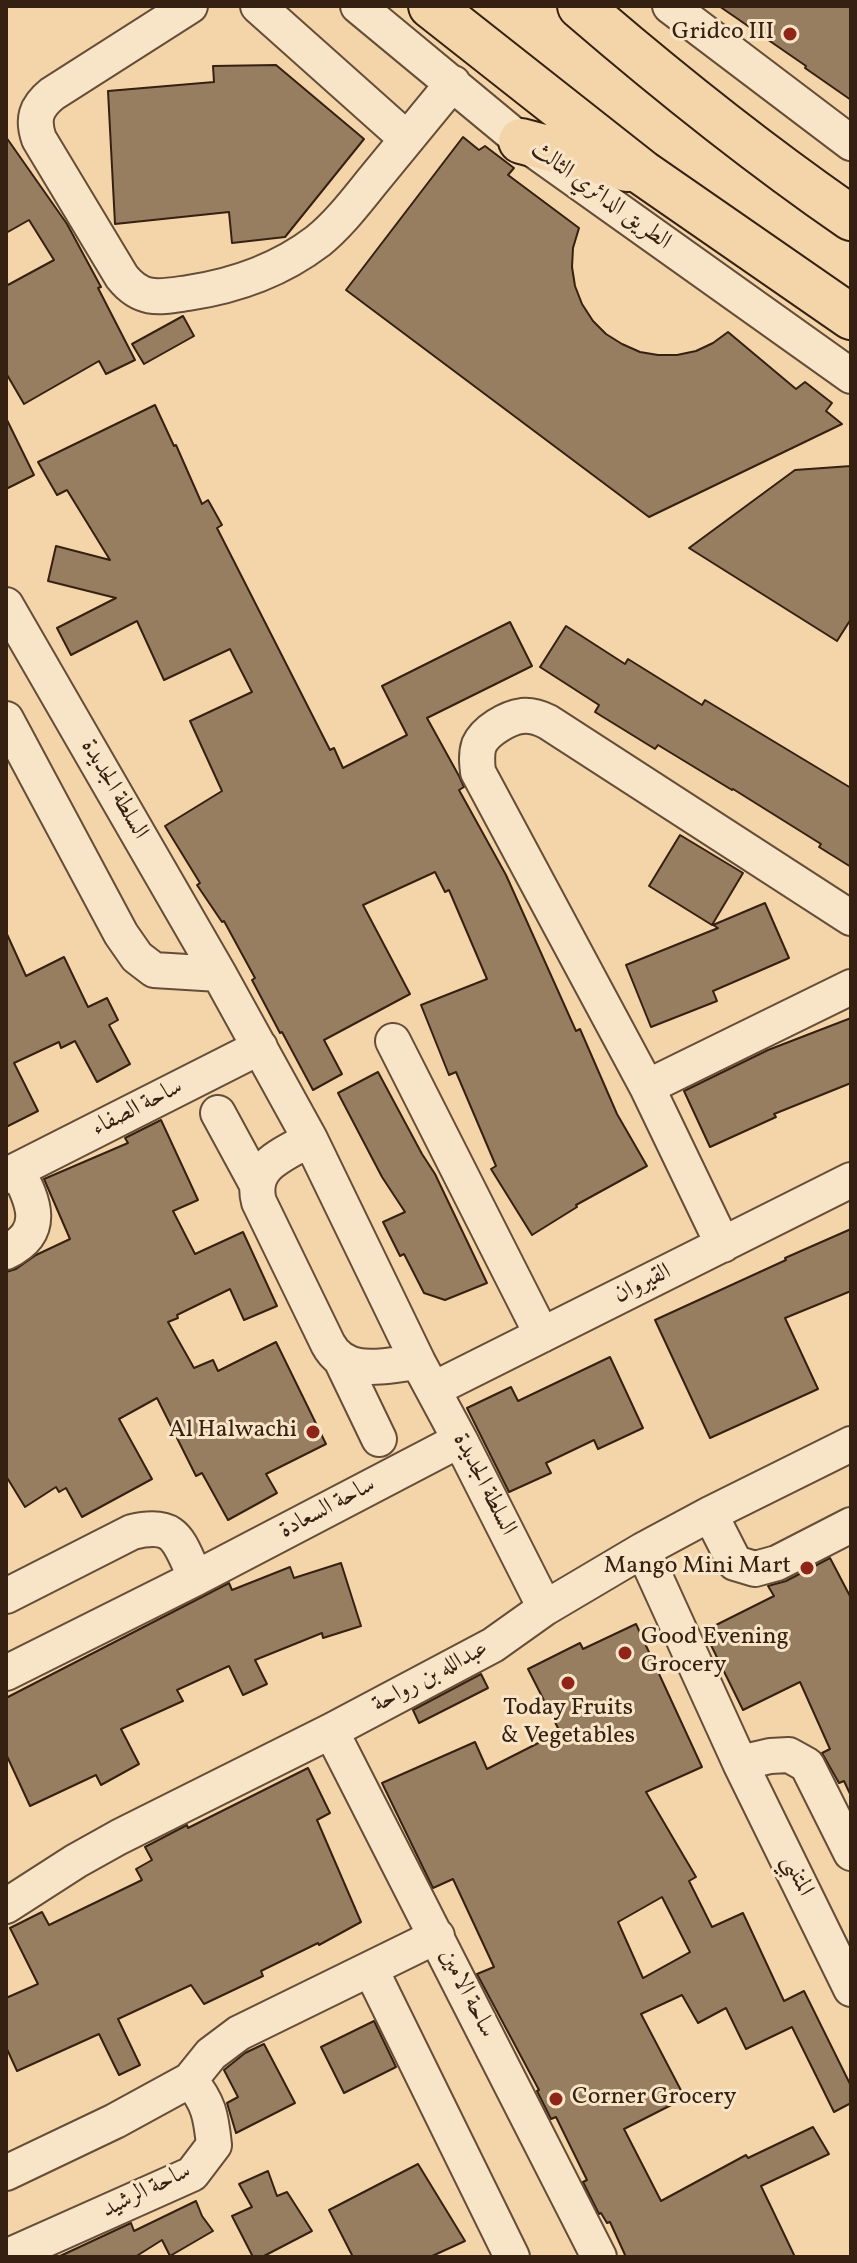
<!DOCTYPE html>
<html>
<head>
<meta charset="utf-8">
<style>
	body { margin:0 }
	#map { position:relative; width:857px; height:2263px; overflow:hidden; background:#f4d5a9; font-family:Vollkorn,serif }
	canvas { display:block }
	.frame { position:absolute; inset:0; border:8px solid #352011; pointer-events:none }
</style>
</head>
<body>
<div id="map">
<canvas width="857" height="2263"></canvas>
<div class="frame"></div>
</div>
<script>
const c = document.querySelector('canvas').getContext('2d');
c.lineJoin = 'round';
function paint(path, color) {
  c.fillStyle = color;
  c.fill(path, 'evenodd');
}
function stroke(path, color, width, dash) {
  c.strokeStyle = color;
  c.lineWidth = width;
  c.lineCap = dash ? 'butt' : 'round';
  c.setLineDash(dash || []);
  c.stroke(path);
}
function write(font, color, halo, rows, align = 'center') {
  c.font = font + ' Vollkorn,Amiri,serif';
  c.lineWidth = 6;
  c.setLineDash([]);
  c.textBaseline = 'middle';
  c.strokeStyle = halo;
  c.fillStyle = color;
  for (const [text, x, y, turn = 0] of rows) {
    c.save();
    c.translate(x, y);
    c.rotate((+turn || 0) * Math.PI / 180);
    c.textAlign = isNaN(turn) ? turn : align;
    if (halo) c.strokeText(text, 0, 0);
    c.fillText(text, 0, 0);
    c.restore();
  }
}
const building = new Path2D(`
	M719,6H851V100L805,68L806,66Z
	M276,65L364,139L285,237L232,243L229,212L115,224L108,91L214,82L213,66Z
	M6,137L67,224L101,287L98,288L135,360L106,374L99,361L24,404L6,373V286L54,260L29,220L6,233Z
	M463,137L479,150L485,146L514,168L508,175L579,228L573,248L572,267L575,286L582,304L593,321L606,334L622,344L640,352L658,355H677L696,351L713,343L728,332L796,389L805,382L832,403L826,411L842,424L649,517L346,290Z
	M183,316L194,336L144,364L132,344Z
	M155,405L174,446L176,445L202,504L208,500L222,525L217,528L330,750L334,748L343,768L407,735L382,686L510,622L532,666L427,718L459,776L464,787L459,790L506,875L576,1031L580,1029L617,1114L647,1166L576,1205L577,1207L532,1235L491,1169L496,1166L456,1072L449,1075L421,1005L487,979L449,890L445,892L435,872L363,905L410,994L324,1040L342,1074L313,1090L282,1032L280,1033L252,980L255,978L224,921L222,922L197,885L200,883L165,826L222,791L190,721L252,692L230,649L164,680L137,621L71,655L57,628L116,598L48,581L56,546L110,560L67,490L57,495L38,462Z
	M6,418L34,475L6,489Z
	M851,466V619L837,641L689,548L795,470Z
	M566,626L625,664L628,659L702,705L705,700L851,788V867L819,847L821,844L733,789L732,790L658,745L655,749L595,712L599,705L540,667Z
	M680,835L743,873L712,925L649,886Z
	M765,903L789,958L713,991L717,1001L651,1027L626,965L718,928L713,925Z
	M6,932L26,976L64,957L88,1007L107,998L118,1020L109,1025L130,1064L97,1082L75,1041L61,1048L59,1042L14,1063L38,1111L6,1127Z
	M851,1018V1083L774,1114L776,1117L710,1147L684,1091L768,1050Z
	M378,1072L422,1154L435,1174L487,1283L445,1300L424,1293L404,1254L400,1256L383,1222L405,1212L382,1177L338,1093Z
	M161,1120L198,1200L173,1211L195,1254L243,1232L277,1306L244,1320L230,1289L177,1315L178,1318L168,1322L194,1368L213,1360L218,1371L276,1342L326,1444L266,1474L277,1493L228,1520L202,1473L196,1476L157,1398L119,1419L152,1479L82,1517L66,1488L59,1492L56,1487L25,1507L6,1476V1272L16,1269L36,1255L70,1239L44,1179L128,1143L125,1138Z
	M851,1229V1291L785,1318L818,1389L710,1438L655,1320L786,1260L785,1258Z
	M610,1357L643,1428L598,1449L594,1440L546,1463L551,1473L509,1492L467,1408L511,1387L518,1401Z
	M830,1558L851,1598V1796L844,1781L839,1783L822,1753L830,1749L800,1682L743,1710L704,1631L774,1596L768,1586L786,1581Z
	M341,1563L361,1626L323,1638L322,1633L255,1660L267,1684L243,1695L229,1666L177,1690L183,1701L121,1729L139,1764L101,1785L96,1775L30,1806L6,1754V1698L229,1583L232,1590L290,1567L294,1578Z
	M636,1624L702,1767L646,1792L696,1877L689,1881L712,1927L743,1913L784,2001L804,1991L851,2086V2103L834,2112L792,2027L746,2049L726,2008L698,2023L682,1995L641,2014L685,2098L624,2129L661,2201L746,2155L748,2158L813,2127L829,2154L761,2186L795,2257H626L610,2222L607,2223L601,2213L599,2214L583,2182L587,2180L556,2117L551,2119L537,2091L539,2090L477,1974L494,1967L453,1879L433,1888L382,1783L475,1742L487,1769L560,1732L528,1669L580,1643L583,1649ZM662,1897L690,1952L643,1978L618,1922Z
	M481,1674L488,1688L419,1723L413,1710Z
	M308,1768L330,1813L317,1820L361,1922L319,1945L318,1943L261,1971L263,1976L204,2004L191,1985L118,2019L140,2065L119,2075L99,2034L17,2071L6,2047V1998L38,1984L10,1928L42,1912L49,1925L142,1880L136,1869L152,1860L145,1847L187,1825L188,1828Z
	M374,2021L396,2067L344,2093L321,2047Z
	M264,2044L295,2103L236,2133L227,2103L238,2097L224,2070L245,2053Z
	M418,2164L465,2241L430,2257H353L329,2210Z
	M268,2171L277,2196L287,2192L312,2231L262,2257H253L232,2216L252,2207L239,2184Z
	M196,2201L202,2216L213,2231L170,2256L162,2240L135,2257H58L131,2223L134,2231Z`);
paint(building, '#987e60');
stroke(building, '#352011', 2);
const street = new Path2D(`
	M190,6L52,94C36,107 32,119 39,139L122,277C142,302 160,297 188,293C235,286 280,270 318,241C340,223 357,200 375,178C401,146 427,115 453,83
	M258,6L407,139
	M358,6L521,141L851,376
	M670,6L851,143
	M6,605L219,974L310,1139L418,1362L460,1440L545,1608
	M6,719L121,934L137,957L154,970L219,974
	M393,1041L542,1335
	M647,1087L851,987
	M218,1113L256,1183
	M310,1139C284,1155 249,1165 259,1202L328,1344C346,1378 386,1365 418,1362
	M17,1170L260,1047
	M6,1176L17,1170C34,1202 47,1232 6,1252
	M723,1245L647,1087L478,772C477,763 476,754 479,745C485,731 507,718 522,716C532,715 540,718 548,722L851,918
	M342,1362L379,1439
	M434,1389L851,1180
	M710,1514L735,1563L755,1569L777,1563L851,1525
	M643,1550L740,1763L851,1989
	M6,1596L132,1532C178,1521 178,1542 196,1578
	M6,1673L196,1578L460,1440
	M331,1731L599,2257
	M740,1763L770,1756L789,1755L807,1765L851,1853
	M6,1906L76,1861L119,1837L331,1731L493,1645L545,1608L643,1550L710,1514L851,1444
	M371,1970L512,2257
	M6,2173L115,2121L190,2080L211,2054L239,2033L437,1936
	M6,2257L192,2174L214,2145C211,2116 209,2103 190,2080`);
const highway = new Path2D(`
	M431,6L643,173L851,317
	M580,6C667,81 757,153 851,218
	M521,141L627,169`);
stroke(street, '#654d37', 38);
stroke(highway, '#352011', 48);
stroke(street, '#f8e4c7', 34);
stroke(highway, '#f4d5a9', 44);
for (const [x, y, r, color] of [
	[790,34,8,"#8f2418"],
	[313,1432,8,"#8f2418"],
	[807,1568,8,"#8f2418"],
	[625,1653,8,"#8f2418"],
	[568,1683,8,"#8f2418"],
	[556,2099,8,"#8f2418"]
]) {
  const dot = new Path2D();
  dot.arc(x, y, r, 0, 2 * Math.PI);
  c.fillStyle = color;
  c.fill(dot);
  stroke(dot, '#f8e4c7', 3);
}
write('24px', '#352011', '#f8e4c7', [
	["Gridco III",774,34],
	["Al Halwachi",297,1432],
	["Mango Mini Mart",791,1568],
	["Good Evening",641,1639,"left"],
	["Grocery",641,1667,"left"],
	["Today Fruits",568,1710,"center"],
	["& Vegetables",568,1738,"center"],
	["Corner Grocery",572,2099,"left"]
], 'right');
write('24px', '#352011', '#f8e4c7', [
	["الطريق الدائري الثالث",600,197,36],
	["السلطة الجديدة",113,790,60],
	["ساحة الصفاء",138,1109,-27],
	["القيروان",643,1285,-26],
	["السلطة الجديدة",483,1485,63],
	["ساحة السعادة",328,1509,-28],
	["عبدالله بن رواحة",431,1678,-28],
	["المتنبي",796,1876,64],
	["ساحة الامين",466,1994,63],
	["ساحة الرشيد",147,2192,-26]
]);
</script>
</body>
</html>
